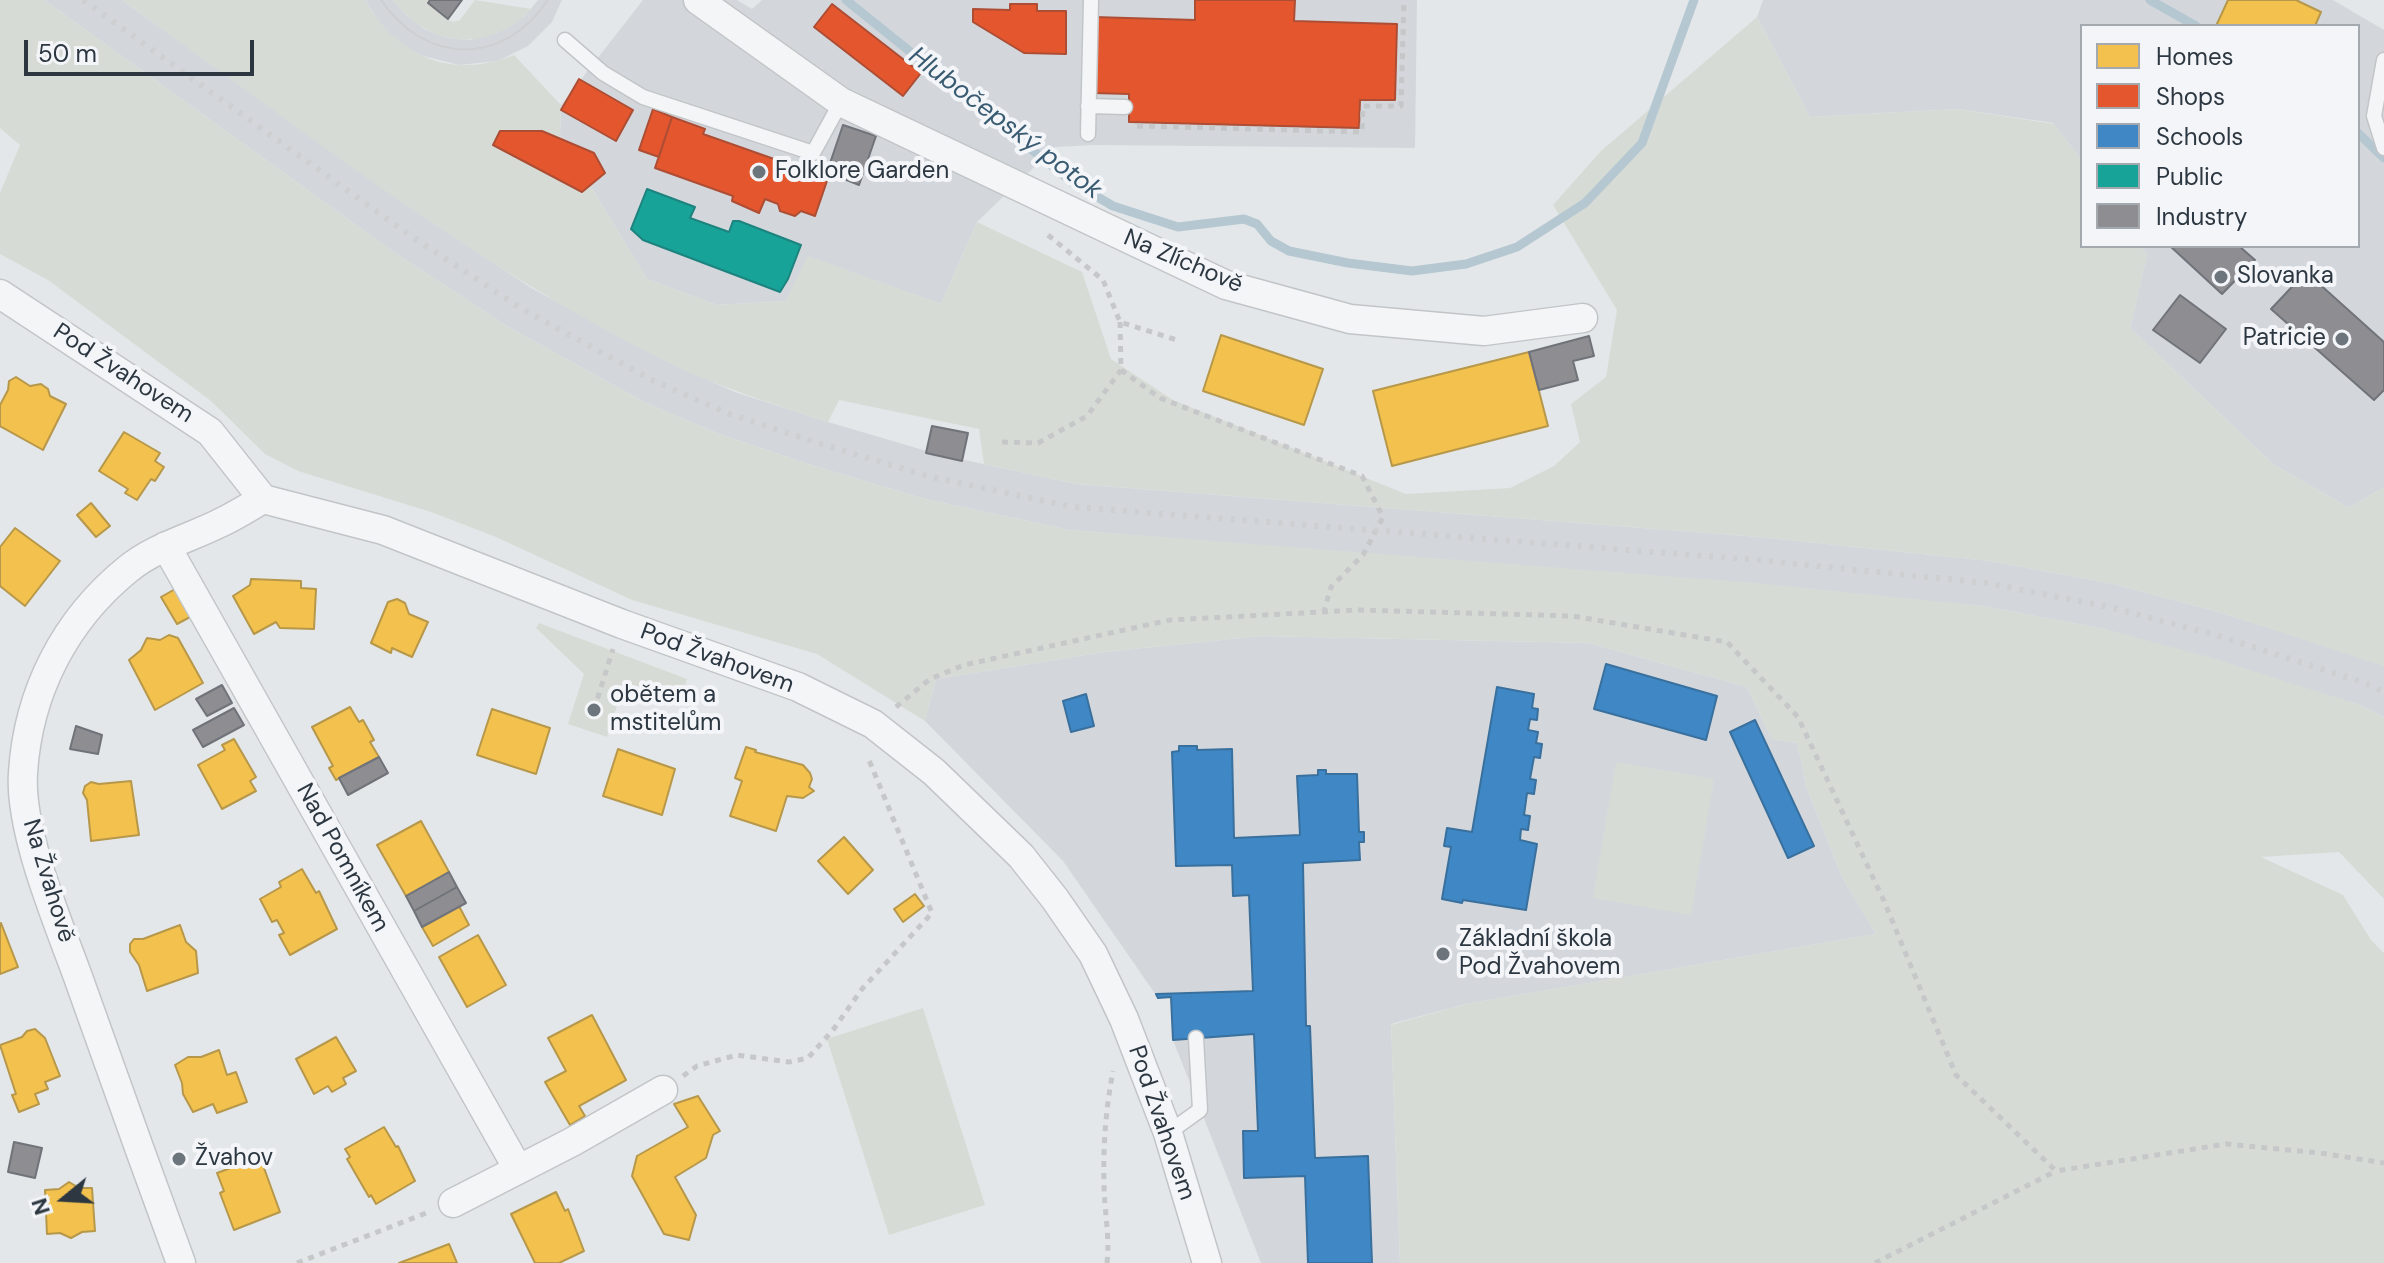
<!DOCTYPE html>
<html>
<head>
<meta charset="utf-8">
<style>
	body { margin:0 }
	#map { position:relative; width:2384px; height:1263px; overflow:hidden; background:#e4e7e9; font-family:"DM Sans",sans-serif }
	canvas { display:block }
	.legend { position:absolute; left:2080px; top:24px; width:280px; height:224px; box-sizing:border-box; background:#f3f5f8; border:2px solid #a3a9af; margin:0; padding:10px 14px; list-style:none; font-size:24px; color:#2c3741 }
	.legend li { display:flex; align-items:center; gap:16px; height:40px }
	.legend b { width:40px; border:2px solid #a3a9af }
	.north { position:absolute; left:24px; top:1159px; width:80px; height:80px; -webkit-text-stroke:6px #f3f5f8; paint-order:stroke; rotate:252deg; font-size:22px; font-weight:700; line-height:32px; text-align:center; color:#2c3741 }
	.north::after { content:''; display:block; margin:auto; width:28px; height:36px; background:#2c3741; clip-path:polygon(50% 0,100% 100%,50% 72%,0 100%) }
	.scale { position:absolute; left:24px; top:40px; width:230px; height:36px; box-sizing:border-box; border:4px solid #2c3741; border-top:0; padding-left:10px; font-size:24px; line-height:28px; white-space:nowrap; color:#2c3741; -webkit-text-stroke:6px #f3f5f8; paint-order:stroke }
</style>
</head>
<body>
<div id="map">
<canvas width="2384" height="1263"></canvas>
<ul class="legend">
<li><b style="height:22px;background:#f2c14e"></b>Homes</li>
<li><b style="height:22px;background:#e4572e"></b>Shops</li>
<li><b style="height:22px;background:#3f88c5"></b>Schools</li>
<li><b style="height:22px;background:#17a398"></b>Public</li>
<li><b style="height:22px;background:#8d8d92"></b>Industry</li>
</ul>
<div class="north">N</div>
<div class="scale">50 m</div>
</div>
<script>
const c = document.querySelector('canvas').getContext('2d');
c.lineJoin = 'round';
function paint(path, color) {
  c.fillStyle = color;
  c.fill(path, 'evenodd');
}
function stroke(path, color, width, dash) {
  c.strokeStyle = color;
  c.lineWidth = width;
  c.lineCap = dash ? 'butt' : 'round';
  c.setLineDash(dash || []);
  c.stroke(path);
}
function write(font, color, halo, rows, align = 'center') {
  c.font = font + ' "DM Sans",sans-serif';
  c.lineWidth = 8;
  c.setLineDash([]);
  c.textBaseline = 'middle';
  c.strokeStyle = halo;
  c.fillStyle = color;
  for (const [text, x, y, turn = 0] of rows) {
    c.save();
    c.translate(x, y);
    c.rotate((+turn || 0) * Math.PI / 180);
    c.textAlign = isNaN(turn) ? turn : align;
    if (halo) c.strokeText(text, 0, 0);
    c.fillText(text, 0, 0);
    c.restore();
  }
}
paint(new Path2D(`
	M44,0H122L421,215L533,289L664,360L735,392L828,422L937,454L1077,484L1759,537L1990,561L2114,584L2222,613L2373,661L2384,666V717L2357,704L2104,629L1983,606L1070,530L925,499L814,466L719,434L644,402L510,328L395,253Z
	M365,0H393L406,15L426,30L449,38L471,40L524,17L538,0H562L552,22L528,46L498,61L459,65L423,56L406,48L383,28Z
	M643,0H737L752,9L762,0H1417L1415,148L1094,145L1055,147L977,222L941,304L809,257L786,301L717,305L647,279L560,136L561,105Z
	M1763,0H2333L2384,30V487L2349,508L2273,464L2130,328L2147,255L2141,246H2358V26H2082V161L2053,123L1958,109L1810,117L1757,17Z
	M1261,636L1589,643L1747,687L1772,739L1797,743L1807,788L1842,877L1876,934L1466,1004L1391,1024L1400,1263H1261L1173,1040L1171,998H1158L1063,861L925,721L936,679L1104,652Z`), '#d3d7dc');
paint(new Path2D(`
	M0,0H44L395,253L510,328L644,402L719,434L814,466L925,499L1070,530L1755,583L1983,606L2104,629L2209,657L2357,704L2384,717V899L2339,852L2261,857L2343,895L2371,940L2384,953V1263H1400L1391,1025L1466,1004L1876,934L1842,877L1807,788L1797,743L1772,739L1747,687L1589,643L1261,636L1104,652L936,679L925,721L817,654L632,600L496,537L431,512L298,471L265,454L211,401L48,280L0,254V193L20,145L0,128Z
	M122,0H365C398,57 451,80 514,55L561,105L560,136L647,279L717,305L786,301L808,256L941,304L977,222L1082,272L1111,359L1173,400L1406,494L1510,488L1554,466L1580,442L1571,404L1606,377L1617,310L1553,205L1601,151L1757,17L1810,117L1958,109L2054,124L2082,161V246H2141L2147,255L2130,328L2273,464L2349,508L2384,487V666L2222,613L2114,584L1990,561L1759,537L1077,484L984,464L979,429L839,400L828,422C772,404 716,386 663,360C469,263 298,126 122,0Z
	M393,0H430L428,3L452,22L460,20L475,0L532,9C489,53 430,49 393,0Z
	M539,623L687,679L685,685L623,687L607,737L568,724L584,674L536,628Z
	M1616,762L1714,779L1691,915L1593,898Z
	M923,1008L985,1205L889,1235L827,1039Z`), '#d6dcd5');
const homes = new Path2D(`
	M2228,0H2296L2321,12L2315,26H2216Z
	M1221,335L1323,369L1304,425L1203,391Z
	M1529,352L1548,426L1392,466L1373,391Z
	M16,377L30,386L41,384L48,389L50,396L66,404L43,450L0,426V405L8,390L9,381Z
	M124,432L160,453L155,461L164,467L155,481L151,479L137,500L125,493L128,489L99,471Z
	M91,503L110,526L96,537L77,515Z
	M15,528L60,561L25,606L0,586V547Z
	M251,579L301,581V588L316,589L314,629L280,628L276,622L254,634L233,596L250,585Z
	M177,588L192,616L177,624L161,597Z
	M397,599L405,603L409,614L428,622L412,657L392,648L391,653L371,643L388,602Z
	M169,635L178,638L203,683L155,710L129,660L141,650L147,638L160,640Z
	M350,707L359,722L363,720L374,740L370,742L379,757L336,780L329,768L333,766L312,727Z
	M492,709L550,728L536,774L477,755Z
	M234,739L256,777L250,781L256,791L222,809L198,765L225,750L222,745Z
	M746,747L756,750L755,752L803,765L810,773L812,779L809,787L814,791L803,798L787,796L776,831L730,816L742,781L735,778Z
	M618,749L675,769L662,815L603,796Z
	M131,781L139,835L91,841L87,800L83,793L85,786L91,782L99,784Z
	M421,821L449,872L406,896L377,845Z
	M844,837L873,870L848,894L818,861Z
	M302,869L316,893L319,891L337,929L290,955L279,935L284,933L277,920L272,922L260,899L281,887L279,882Z
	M915,894L924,906L903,922L894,909Z
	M459,906L469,925L433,946L422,927Z
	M1,923L18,967L0,974V924Z
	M180,925L186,942L196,951L198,973L147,991L139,965L130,952V944L134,939H143Z
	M478,935L506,985L467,1007L439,957Z
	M592,1015L626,1080L579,1106L585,1116L570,1125L545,1082L566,1071L548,1038Z
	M35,1029L45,1038L60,1076L45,1082L48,1089L35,1094L39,1104L19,1112L12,1095L16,1094L0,1045L22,1037L27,1031Z
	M336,1037L356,1071L343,1078L346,1084L332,1092L328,1086L314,1094L296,1059Z
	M219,1050L227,1075L236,1072L247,1102L217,1113L213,1104L193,1112L183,1094L182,1083L175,1065L188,1057H201Z
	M698,1096L720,1131L713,1135L706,1158L675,1177L696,1215L689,1240L664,1234L632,1176L637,1156L688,1127L674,1104Z
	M384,1127L396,1147L398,1146L415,1181L376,1204L371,1195L369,1197L347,1159L350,1157L345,1149Z
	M260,1157L280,1212L234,1230L220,1193L224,1191L217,1173Z
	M69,1182L79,1188H92L95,1231L82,1232L71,1238L60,1233L47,1234L45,1190L59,1189Z
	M556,1192L565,1211L568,1209L584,1251L559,1263H535L511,1214Z
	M449,1244L457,1263H399L415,1257Z`);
paint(homes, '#f2c14e');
stroke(homes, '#b7984a', 2);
const shops = new Path2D(`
	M1195,0H1295L1294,21L1397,24L1395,100H1360L1359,128L1129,122V94L1093,93L1094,17L1195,20Z
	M832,4L921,73L903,96L814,27Z
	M1010,4H1037V11H1066V54L1024,53L973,22V9L1010,10Z
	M579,79L633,110L616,141L561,110Z
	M653,109L672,117L659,157L639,150Z
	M672,117L705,129L703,134L828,178L815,216L801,211L795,216L780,211L778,204L765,199L759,213L732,201L733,196L655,168Z
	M500,131H542L594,153L605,173L582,192L493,145Z`);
paint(shops, '#e4572e');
stroke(shops, '#ad4d34', 2);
const schools = new Path2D(`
	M1606,664L1717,696L1706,740L1594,709Z
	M1497,687L1534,694L1532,708L1538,709L1537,720L1530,719L1528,730L1538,732L1536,743L1542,744L1540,758L1534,757L1530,779L1536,780L1534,794L1527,793L1524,815L1530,816L1528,830L1521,829L1520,840L1537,844L1526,910L1463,900L1462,903L1442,899L1451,847L1444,846L1447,828L1472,832Z
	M1086,694L1094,726L1071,732L1063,701Z
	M1755,720L1814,846L1788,858L1730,732Z
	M1179,746H1197V750L1232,749L1234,838L1300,835L1297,776L1318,775V770H1326V774H1357L1359,832H1364V842H1359L1360,860L1303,863L1306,1026H1310L1315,1158L1368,1156L1372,1263H1308L1305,1176L1244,1178L1243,1131H1258L1254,1034L1173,1040L1171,997L1158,998L1156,994L1253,991L1249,895L1233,896L1232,865L1176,866L1172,752L1179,751Z`);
paint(schools, '#3f88c5');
stroke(schools, '#39709d', 2);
const public = new Path2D(`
	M647,189L695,207L690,218L729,232L733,221H739L801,245L788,279L780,292L643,240L631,229Z`);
paint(public, '#17a398');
stroke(public, '#1d837e', 2);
const industry = new Path2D(`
	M430,0H462L448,19L428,3Z
	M843,125L876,136L859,185L827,172Z
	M2170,246H2239L2255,260L2222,294Z
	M2306,272L2384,342V390L2374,400L2271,309Z
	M2180,295L2226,329L2200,363L2153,330Z
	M1589,336L1594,356L1573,361L1578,380L1539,390L1529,352Z
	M932,426L968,433L962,461L926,453Z
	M222,685L232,703L207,716L196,699Z
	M234,708L244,725L203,747L193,730Z
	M76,726L102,735L98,754L70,749Z
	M379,757L388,773L348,795L339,778Z
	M449,872L457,887L414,911L406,896Z
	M457,887L466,903L422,927L414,911Z
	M14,1142L42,1148L35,1178L8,1172Z`);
paint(industry, '#8d8d92');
stroke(industry, '#70737a', 2);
stroke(new Path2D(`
	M846,0L1072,182L1113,206L1178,227L1244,219L1257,224L1271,241L1289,251L1348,263L1412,271L1466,264L1517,247L1585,203L1642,143L1694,0
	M2150,0L2196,26
	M2358,133L2384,158`), '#b5c7d1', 9);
const lane = new Path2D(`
	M565,40L603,73L643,97L813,153L841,102
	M2384,60L2374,116L2384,148
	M1088,106L1125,107
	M1088,134L1091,0
	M1168,1133L1200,1110L1196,1038`);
const street = new Path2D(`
	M698,0L841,102L1226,285L1350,319L1484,331L1583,318
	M0,294L210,432L263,499L383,530L622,624L798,687L873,724L934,772L1021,856L1055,899L1093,954L1124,1019L1168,1133L1207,1263
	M166,546L518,1169
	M453,1203L572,1142L663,1090
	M181,1263C146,1168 112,1072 78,977C58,922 19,831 23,773C28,692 65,620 128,569C155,547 190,538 220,523C235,516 249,507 263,499`);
stroke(lane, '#c2c5c7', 17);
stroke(street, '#c2c5c7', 31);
stroke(new Path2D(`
	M1137,126L1362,132L1363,106H1401L1404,0
	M1048,235L1103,280L1120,322L1180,341
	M1120,322L1121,370L1160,398L1362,476L1383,517L1363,555L1331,587L1324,611
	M1002,442L1038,443L1087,416L1121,370
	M896,707L930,679L964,665L1170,620L1359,610L1572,616L1727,642L1798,717L1884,901L1956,1075L2056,1171L2226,1144L2320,1153L2384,1163
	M594,710L613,649
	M683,1076L697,1066L737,1055L789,1062L808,1058L833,1030L862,989L932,913L869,760
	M297,1263L429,1212
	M1107,1263C1110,1234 1104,1211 1104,1182C1103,1144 1106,1108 1113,1071
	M1875,1263L2056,1171`), '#c5c7c9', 5, [6, 6]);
stroke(lane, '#f4f5f6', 14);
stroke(street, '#f4f5f6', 28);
stroke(new Path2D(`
	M381,0C426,66 504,66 548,0`), '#cdcfd1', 2);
stroke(new Path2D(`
	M83,0L408,234L522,309L654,381L727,413L821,444L931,477L1073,507L1757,560L1987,583L2109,607L2216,635L2365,683L2384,692`), '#cdcfd1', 6, [4, 8]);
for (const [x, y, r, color] of [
	[759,172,8,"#6c757c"],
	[2221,277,8,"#6c757c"],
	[2342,339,8,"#6c757c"],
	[594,710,8,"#6c757c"],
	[1443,954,8,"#6c757c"],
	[179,1159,8,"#6c757c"]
]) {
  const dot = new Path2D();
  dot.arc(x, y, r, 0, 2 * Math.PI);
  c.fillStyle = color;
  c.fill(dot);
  stroke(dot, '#f3f5f8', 3);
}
write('24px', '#2c3741', '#f3f5f8', [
	["Folklore Garden",775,172],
	["Slovanka",2237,277],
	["Patricie",2326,339,"right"],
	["obětem a",610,696],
	["mstitelům",610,724],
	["Základní škola",1459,940],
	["Pod Žvahovem",1459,968],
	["Žvahov",195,1159]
], 'left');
write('24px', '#2c3741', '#f3f5f8', [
	["Na Zlíchově",1183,262,23],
	["Pod Žvahovem",123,374,33],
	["Pod Žvahovem",717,659,20],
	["Nad Pomníkem",342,858,61],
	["Na Žvahově",48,881,73],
	["Pod Žvahovem",1161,1123,71]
]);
write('italic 26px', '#395b72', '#f3f5f8', [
	["Hlubočepský potok",1005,124,37]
]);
</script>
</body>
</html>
